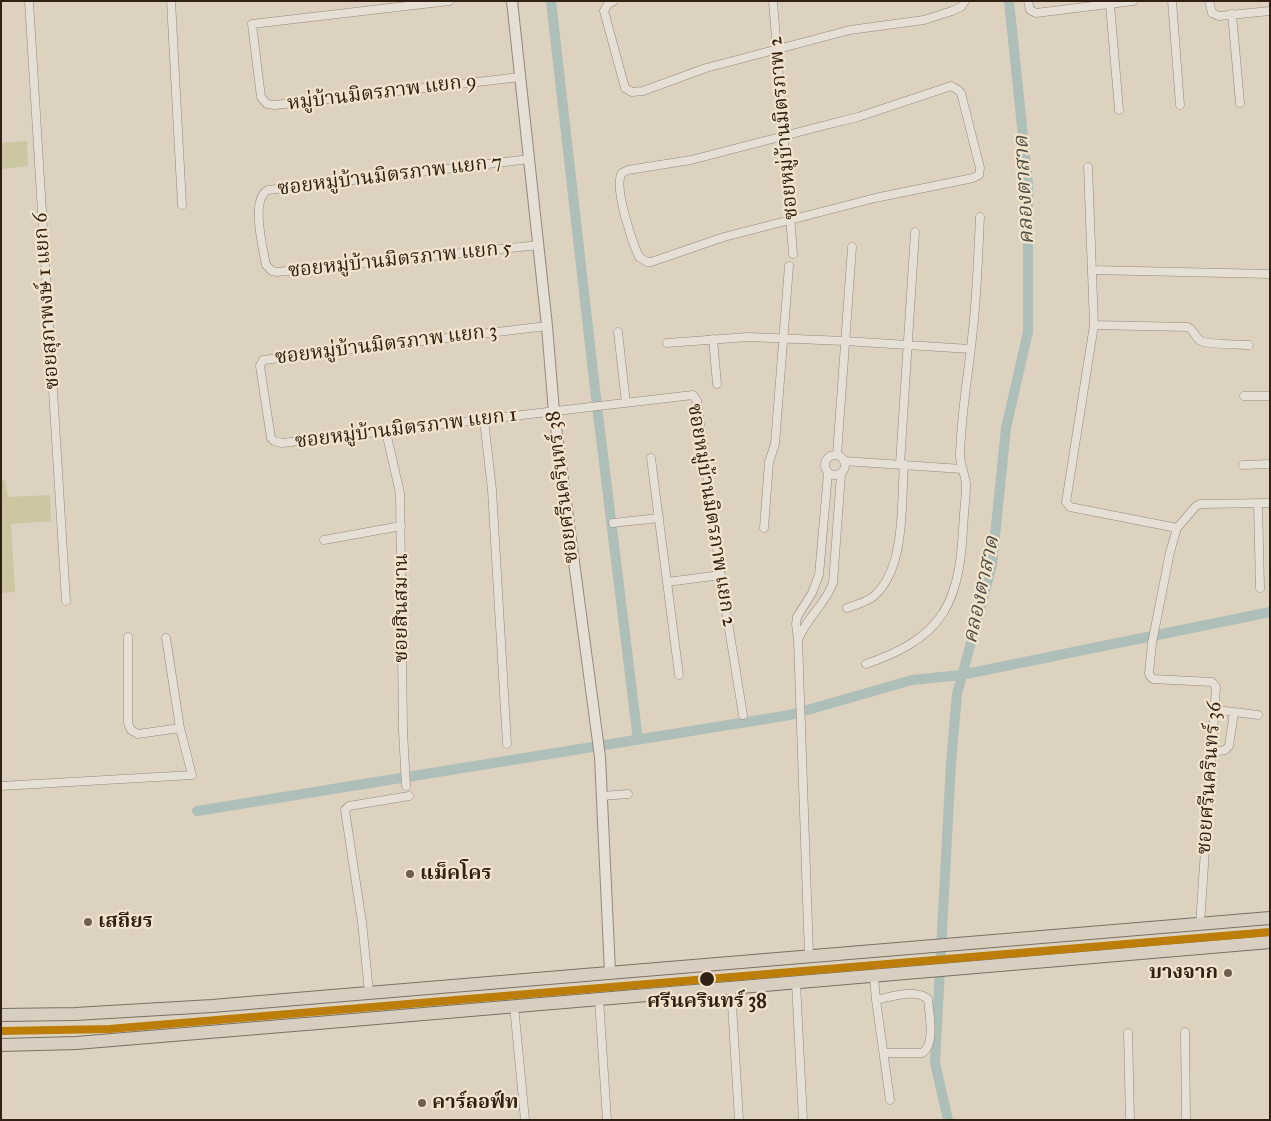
<!DOCTYPE html>
<html>
<head>
<meta charset="utf-8">
<style>
	body { margin:0 }
	#map { position:relative; width:1271px; height:1121px; overflow:hidden; background:#ddd2c0; font-family:"IM FELL Great Primer",serif }
	canvas { display:block }
	.frame { position:absolute; inset:0; border:2px solid #312114; pointer-events:none }
</style>
</head>
<body>
<div id="map">
<canvas width="1271" height="1121"></canvas>
<div class="frame"></div>
</div>
<script>
const c = document.querySelector('canvas').getContext('2d');
c.lineJoin = 'round';
function paint(path, color) {
  c.fillStyle = color;
  c.fill(path, 'evenodd');
}
function stroke(path, color, width, dash) {
  c.strokeStyle = color;
  c.lineWidth = width;
  c.lineCap = dash ? 'butt' : 'round';
  c.setLineDash(dash || []);
  c.stroke(path);
}
function write(font, color, halo, rows, align = 'center') {
  c.font = font + ' "IM FELL Great Primer","Noto Serif Thai",serif';
  c.lineWidth = 4.5;
  c.setLineDash([]);
  c.textBaseline = 'middle';
  c.strokeStyle = halo;
  c.fillStyle = color;
  for (const [text, x, y, turn = 0] of rows) {
    c.save();
    c.translate(x, y);
    c.rotate((+turn || 0) * Math.PI / 180);
    c.textAlign = isNaN(turn) ? turn : align;
    if (halo) c.strokeText(text, 0, 0);
    c.fillText(text, 0, 0);
    c.restore();
  }
}
paint(new Path2D(`
	M27,141L28,166L1,169V143Z
	M1,480H5L8,497L50,495L51,521L11,524L15,592L1,593Z`), '#ccc6a1');
stroke(new Path2D(`
	M551,1L596,398L638,740
	M197,811L790,715L912,680L961,675L1270,612
	M948,1120L935,1063L951,763L957,694L992,565L1006,428L1028,332V185L1009,1`), '#adbfb8', 10);
const minor = new Path2D(`
	M29,1L66,601
	M171,1L182,205
	M449,1L252,24L261,97L267,104L275,105L521,77
	M614,1L608,4L604,11L625,88L632,92L643,91L706,68L850,30L924,20L952,11L961,7L965,1
	M773,1L793,254
	M1028,1L1030,10L1036,13L1133,1
	M1172,1L1180,105
	M1209,1L1212,13L1219,16L1270,11
	M1110,5L1119,110
	M1232,14L1240,103
	M951,86L958,90L961,93L980,168L979,175L973,178L875,198L724,237L651,262H647L639,257C632,241 613,186 622,173L628,170L691,160L826,125L858,117Z
	M530,159L268,190C250,199 263,248 266,265L272,271L277,272L539,245
	M1088,167L1094,325L1066,502L1070,507L1177,528
	M1092,270L1270,274
	M1094,325L1188,327C1194,330 1195,338 1201,341C1210,345 1239,344 1249,345
	M547,326L263,360L260,366L271,438L274,441L282,443L693,395L697,401L723,592L743,715
	M618,332L626,403
	M713,339L717,384
	M667,343L748,337L845,341L970,349
	M1244,396H1270
	M484,420L492,490L507,744
	M386,432L400,493L403,731L406,786
	M825 465a10 10 0 1 1 20 0a10 10 0 1 1-20 0Z
	M837,455L852,247
	M651,458L679,675
	M844,461L962,469
	M900,464L915,232
	M1243,465L1270,464
	M1258,503L1260,588
	M613,523L659,518
	M764,528L769,462L775,444L789,266
	M324,540L401,526
	M667,582L721,575
	M847,608C856,605 867,602 874,596C906,568 901,504 904,464
	M166,638L180,728
	M798,640C806,618 825,605 833,583L841,474
	M866,664C895,654 926,640 943,613C961,584 962,547 964,514C965,504 966,494 966,484C965,474 960,465 960,455C961,415 968,377 972,338C977,298 978,257 980,217
	M1234,712L1258,715
	M1212,752L1225,750L1229,746L1234,712L1215,710
	M1,786L192,775L180,728L138,734L131,730L128,723V637
	M602,796L628,794
	M1200,924L1216,687L1212,682L1153,679L1150,676L1149,673L1152,643L1170,552L1177,528L1196,506L1200,504L1270,503
	M809,956L798,640L796,624L797,617L812,593L819,575L828,473
	M874,977L876,1000L890,1100
	M796,983L803,1120
	M731,988L739,1120
	M369,992L362,922L345,810L349,806L409,796
	M599,999L607,1120
	M876,1000C891,997 915,988 928,999C929,1013 936,1045 922,1053H884
	M514,1006L525,1120
	M1185,1032L1186,1120
	M1128,1033L1130,1120`);
const tertiary = new Path2D(`
	M512,1L547,326L554,412L600,757L610,972`);
const primary = new Path2D(`
	M1,1015L75,1014L212,1006L1270,918
	M1,1045L76,1043C474,1010 872,978 1270,942`);
stroke(minor, '#92897d', 9);
stroke(tertiary, '#92897d', 12);
stroke(primary, '#797166', 14);
stroke(minor, '#e5dfd5', 8);
stroke(tertiary, '#e5dfd5', 10);
stroke(primary, '#d8cfc1', 12);
stroke(new Path2D(`
	M1,1031L109,1029L1270,932`), '#bc7e06', 8);
for (const [x, y, r, color] of [
	[410,874,5,"#6d5f50"],
	[88,922,5,"#6d5f50"],
	[1228,973,5,"#6d5f50"],
	[707,979,8,"#312114"],
	[422,1103,5,"#6d5f50"]
]) {
  const dot = new Path2D();
  dot.arc(x, y, r, 0, 2 * Math.PI);
  c.fillStyle = color;
  c.fill(dot);
  stroke(dot, '#f1e4ce', 2);
}
write('20px', '#312114', '#f1e4ce', [
	["หมู่บ้านมิตรภาพ แยก 9",382,93,-7],
	["ซอยหมู่บ้านมิตรภาพ 2",784,128,-95],
	["ซอยหมู่บ้านมิตรภาพ แยก 7",390,176,-7],
	["ซอยหมู่บ้านมิตรภาพ แยก 5",400,260,-6],
	["ซอยสุภาพงษ์ 1 แยก 6",47,301,-94],
	["ซอยหมู่บ้านมิตรภาพ แยก 3",386,345,-7],
	["ซอยหมู่บ้านมิตรภาพ แยก 1",406,429,-7],
	["ซอยศรีนครินทร์ 38",563,487,-97],
	["ซอยหมู่บ้านมิตรภาพ แยก 2",711,515,81],
	["ซอยสินสมาน",402,608,-90],
	["ซอยศรีนครินทร์ 36",1210,778,-86]
]);
write('bold 20px', '#312114', '#f1e4ce', [
	["แม็คโคร",420,874],
	["เสถียร",98,922],
	["บางจาก",1218,973,"right"],
	["คาร์ลอฟ์ท",432,1103]
], 'left');
write('bold 20px', '#312114', '#f1e4ce', [
	["ศรีนครินทร์ 38",707,1002]
]);
write('italic 21px', '#504e44', '#f1e4ce', [
	["คลองตาสาด",1025,190,-93],
	["คลองตาสาด",982,590,-78]
]);
</script>
</body>
</html>
